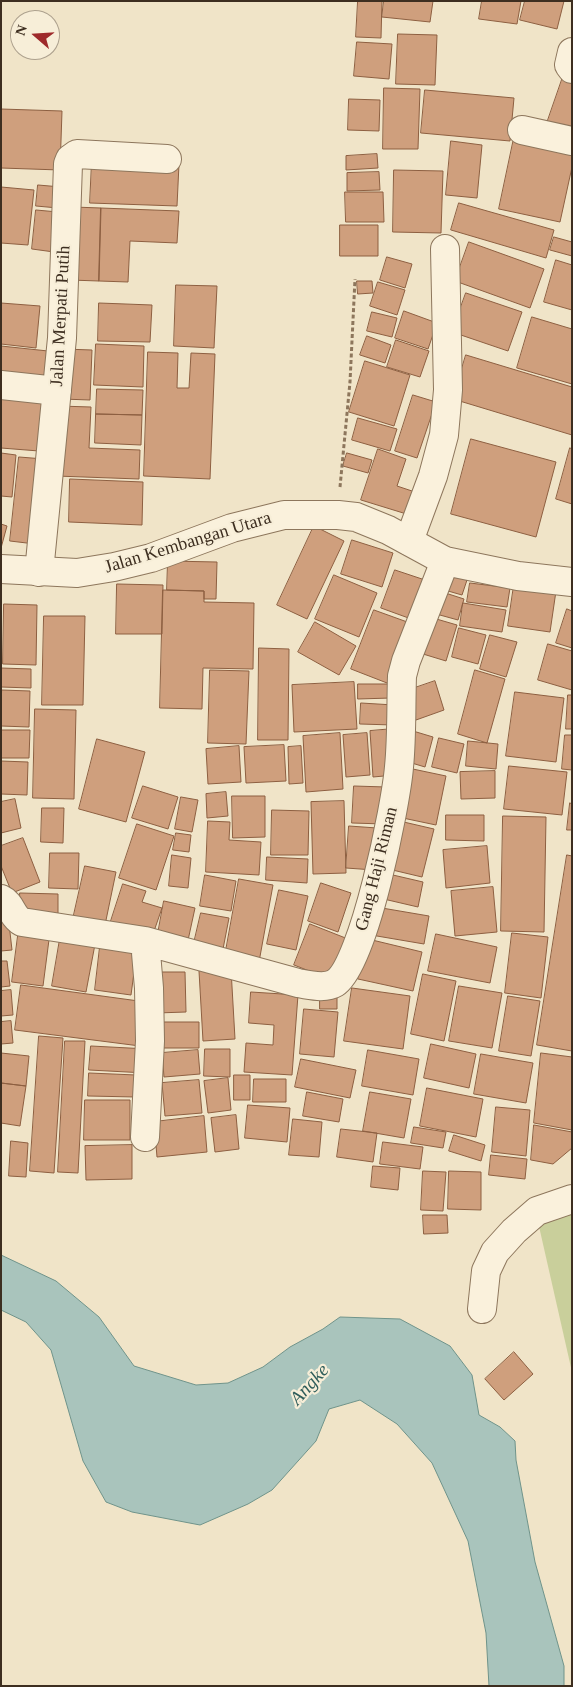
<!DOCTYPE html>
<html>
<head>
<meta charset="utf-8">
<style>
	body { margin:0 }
	#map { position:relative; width:573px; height:1687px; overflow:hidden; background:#f0e4c8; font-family:"Times New Roman",serif }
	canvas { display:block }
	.frame { position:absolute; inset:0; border:2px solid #3d2e20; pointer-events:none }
	.north { position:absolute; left:10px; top:10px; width:50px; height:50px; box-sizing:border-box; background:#f7eed8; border:1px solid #ada18e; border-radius:50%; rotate:289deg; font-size:14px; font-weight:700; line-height:20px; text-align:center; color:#3d2e20 }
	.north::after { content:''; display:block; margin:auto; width:18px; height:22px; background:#9e2a2b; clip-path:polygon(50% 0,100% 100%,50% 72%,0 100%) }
</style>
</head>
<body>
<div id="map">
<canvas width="573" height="1687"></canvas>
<div class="frame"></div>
<div class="north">N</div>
</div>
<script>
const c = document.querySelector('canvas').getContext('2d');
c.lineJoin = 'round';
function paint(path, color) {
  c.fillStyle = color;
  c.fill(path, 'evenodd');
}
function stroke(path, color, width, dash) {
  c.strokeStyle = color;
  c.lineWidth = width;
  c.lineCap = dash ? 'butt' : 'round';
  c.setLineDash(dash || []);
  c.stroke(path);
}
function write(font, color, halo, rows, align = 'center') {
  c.font = font + ' "Times New Roman",serif';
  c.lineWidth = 4.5;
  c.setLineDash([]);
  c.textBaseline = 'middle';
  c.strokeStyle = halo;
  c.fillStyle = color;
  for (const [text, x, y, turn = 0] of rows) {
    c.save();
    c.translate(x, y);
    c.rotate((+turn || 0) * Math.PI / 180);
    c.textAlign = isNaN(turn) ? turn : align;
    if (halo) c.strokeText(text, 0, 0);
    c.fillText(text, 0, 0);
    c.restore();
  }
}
paint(new Path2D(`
	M572,1214V1372L538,1222Z`), '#c9cf9b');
const water = new Path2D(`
	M1,1255L56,1281L99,1317L134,1366L196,1385L228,1383L263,1367L290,1347L323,1329L340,1317L400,1319L450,1346L472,1375L479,1415L500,1427L515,1441L516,1460L535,1562L564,1666V1686H489L486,1633L468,1541L432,1463L397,1424L360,1400L329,1409L316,1441L272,1490L248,1504L200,1525L132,1512L106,1502L83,1461L51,1350L26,1322L1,1310Z`);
paint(water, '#a9c4bc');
stroke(water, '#6f938a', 1);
const building = new Path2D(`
	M358,1H382L381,38L356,37Z
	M384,1H433L430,22L382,17Z
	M482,1H521L517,24L479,19Z
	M525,1H564L557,29L520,20Z
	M398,34L437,35L435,85L396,84Z
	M357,42L392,44L389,79L354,76Z
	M565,71L572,73V132L547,123Z
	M384,88L420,89L418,149H383Z
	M425,90L514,98L510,141L421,133Z
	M349,99L380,100L379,131L348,130Z
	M1,109L62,111L60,170L1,168Z
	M514,138L572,150V167L560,222L499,209Z
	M451,141L482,145L477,198L446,195Z
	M377,154L378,168L346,170V156Z
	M92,161L179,164L177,206L90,203Z
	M394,170L443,171L441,233L393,232Z
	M379,172L380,190L347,191V173Z
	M38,185L61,187L58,208L36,206Z
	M1,187L34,190L28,245L1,243Z
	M345,192H383L384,222H346Z
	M459,203L554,230L546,258L451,230Z
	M73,207L101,208L99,281L70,280Z
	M101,208L179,211L177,243L130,241L128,282L99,281Z
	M36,210L58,212L54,252L32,249Z
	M340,225H378V256H340Z
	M554,237L572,242V256L550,250Z
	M469,242L544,269L530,308L455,281Z
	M387,257L412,264L405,288L380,280Z
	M556,260L572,265V310L544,302Z
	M357,281H372L373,293L358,294Z
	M378,282L405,290L397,315L370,306Z
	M176,285L217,286L214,348L174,346Z
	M466,293L522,312L508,351L452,332Z
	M1,303L40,306L36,348L1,344Z
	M99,303L152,305L150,342L98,341Z
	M404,311L437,323L428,349L395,338Z
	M372,312L397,318L392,337L367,331Z
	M532,317L572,329V384L517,368Z
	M367,336L391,345L385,363L360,355Z
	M396,340L429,351L420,377L387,367Z
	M96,344L144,346L143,387L94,385Z
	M1,346L48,351L44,386L1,382Z
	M64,349L92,350L90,400L62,399Z
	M148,352L178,353L177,388H189L191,353L215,354L210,479L144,476Z
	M466,355L572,387V435L453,399Z
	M365,361L410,375L394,426L349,412Z
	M97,389L143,390L142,415L96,414Z
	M1,392L45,396L39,451L1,448Z
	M413,395L436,402L417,458L395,451Z
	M59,406L91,407L89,448L140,450L139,479L56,476Z
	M96,414L142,415L141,445L95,443Z
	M358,418L397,429L390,451L352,440Z
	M471,439L556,462L536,537L451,514Z
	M570,448L572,449V504L556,499Z
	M378,449L406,459L397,486L421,494L413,516L361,500Z
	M1,453L16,455L12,497L1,496Z
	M347,453L372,460L368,473L343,466Z
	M19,457L44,459L35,544L10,541Z
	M70,479L143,482L142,525L69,522Z
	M1,524L7,526L1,548Z
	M314,526L344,541L307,619L277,605Z
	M352,540L393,553L382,587L341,574Z
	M168,561L217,562L216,599H204V591L167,590Z
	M395,570L428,581L414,620L381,608Z
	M446,573L467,580L462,595L441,589Z
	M334,575L377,593L359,637L315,619Z
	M470,583L510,588L507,607L467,602Z
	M117,584L163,585L162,634H116Z
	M514,585L556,591L550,632L508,626Z
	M163,590L204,591V602L254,603L253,669L203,668L202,709L160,708Z
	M436,590L464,599L458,620L429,612Z
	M463,603L506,610L502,632L460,626Z
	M4,604L37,605L36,665L3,664Z
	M567,609L572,611V648L556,643Z
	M374,610L410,623L387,683L351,669Z
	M44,616H85L83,705H42Z
	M433,618L457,625L446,661L423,654Z
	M315,622L356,646L339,675L298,652Z
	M459,628L486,635L478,664L452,657Z
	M490,635L517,642L506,677L480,669Z
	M548,644L572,651V690L538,680Z
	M259,648L289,649L288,740H258Z
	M1,668L31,669V688L1,687Z
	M210,670L249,671L246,744L208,743Z
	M475,670L505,679L487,743L458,734Z
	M435,681L444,710L416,720L406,691Z
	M354,682L357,729L294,732L292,685Z
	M358,684H390L391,698L358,699Z
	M2,690L30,691L29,727L1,726Z
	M515,692L564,698L556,762L506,756Z
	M568,695H572V729H566Z
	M361,703L394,705L393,725L360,724Z
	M35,709L76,710L74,799L33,798Z
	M393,729L395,775L373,777L370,731Z
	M1,730H30L29,758H1Z
	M413,731L433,737L425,767L405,761Z
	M340,733L343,789L306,792L303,736Z
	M367,733L370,775L346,777L343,735Z
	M565,735H572V770L562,769Z
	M439,738L464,744L457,773L432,767Z
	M97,739L145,752L126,822L79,809Z
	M468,741L498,744L496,769L466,766Z
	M284,745L286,781L246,783L244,747Z
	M239,746L241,782L208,784L206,749Z
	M301,746L303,783L289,784L288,747Z
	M1,761L28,762L27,795L1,794Z
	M509,766L567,772L562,815L504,809Z
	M408,768L446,776L436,825L398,817Z
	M495,771V798L461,799L460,772Z
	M143,786L178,797L168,829L132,818Z
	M354,786L386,787L384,824L352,823Z
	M226,792L228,816L207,818L206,794Z
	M232,796H265V837L233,838Z
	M181,797L198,800L192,832L175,829Z
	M15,799L21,828L1,833V802Z
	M344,801L346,873L313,874L311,802Z
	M570,803L572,804V830H567Z
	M42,808H64L63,843L41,842Z
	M272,810L309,811L308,855H271Z
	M446,815H484V841L446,840Z
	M503,816L546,817L544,932L501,931Z
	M395,820L434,829L422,877L384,868Z
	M208,821L230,822L229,840L261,842L259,875L206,872Z
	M137,824L174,836L156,890L119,878Z
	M349,826L377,828L374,870L346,868Z
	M176,833L191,835L189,852L173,850Z
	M23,838L40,882L12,893L1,866V846Z
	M487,846L490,883L446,888L443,850Z
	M50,853H79L78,889L49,888Z
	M172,855L191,858L188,888L169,886Z
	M567,855L572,856V1051L537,1045Z
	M267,857L308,859L307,883L266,880Z
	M85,866L116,872L105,925L73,919Z
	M380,872L423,882L418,907L375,897Z
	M205,875L236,881L231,911L200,906Z
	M239,879L273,885L259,962L225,956Z
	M321,883L351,893L338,932L308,921Z
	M123,884L146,891L142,902L162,908L152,937L110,924Z
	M493,887L497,932L455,936L451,891Z
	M279,890L308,896L296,950L267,944Z
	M20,893L58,894V916L20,915Z
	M164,901L195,908L187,945L157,939Z
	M7,906L12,950L1,951V907Z
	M376,907L429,916L424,944L371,935Z
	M201,913L229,918L223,949L194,943Z
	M310,924L348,939L332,980L294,965Z
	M19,928L50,932L43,986L12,982Z
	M61,933L96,939L86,992L52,986Z
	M512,933L548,937L541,998L505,993Z
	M436,934L497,947L490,983L428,971Z
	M101,938L138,942L131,995L95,990Z
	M368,939L422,952L413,991L358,979Z
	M1,961H7L10,986L1,987Z
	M231,969L235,1039L203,1041L199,971Z
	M156,972H185L186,1012L157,1013Z
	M423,974L456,981L444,1041L411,1034Z
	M21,985L146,1002L140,1046L15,1030Z
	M320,986H337V1009H320Z
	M459,986L502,993L492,1048L449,1041Z
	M352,988L410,996L403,1049L344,1041Z
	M11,990L13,1015L1,1016V991Z
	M251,992L298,995L292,1075L244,1072L246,1043L273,1045L274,1025L249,1023Z
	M508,996L540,1001L531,1056L499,1051Z
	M304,1009L338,1012L334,1057L300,1054Z
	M11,1021L13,1043L1,1044V1022Z
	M159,1022H199V1048H160Z
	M39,1036L63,1038L54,1173L30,1171Z
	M65,1041H85L78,1173L58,1172Z
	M431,1044L476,1054L469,1088L424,1078Z
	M91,1046L148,1049L146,1073L89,1070Z
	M205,1049H230V1077L204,1076Z
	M198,1050L200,1074L164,1077L162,1053Z
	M368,1050L419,1059L413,1095L362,1086Z
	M1,1053L29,1056L26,1086L1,1083Z
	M541,1053L572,1057V1130L534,1123Z
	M481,1054L533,1063L526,1103L474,1094Z
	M301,1059L356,1070L350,1098L295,1087Z
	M89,1073L136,1075V1097L88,1096Z
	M234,1075H250V1100H234Z
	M228,1078L231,1110L208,1113L204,1081Z
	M254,1079H286V1102H253Z
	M199,1080L202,1113L165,1116L162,1083Z
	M1,1083L26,1086L20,1126L1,1123Z
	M427,1088L483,1099L476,1137L420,1126Z
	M307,1092L343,1099L339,1122L303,1116Z
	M370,1092L411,1099L404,1138L363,1131Z
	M85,1100H130V1140H84Z
	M248,1105L290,1108L287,1142L245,1138Z
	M496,1107L530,1110L526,1156L492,1152Z
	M236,1115L239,1149L215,1152L211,1118Z
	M204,1116L207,1152L157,1157L154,1122Z
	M293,1119L322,1122L319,1157L289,1155Z
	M534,1125L572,1132V1148L553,1164L531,1160Z
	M414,1127L446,1132L443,1148L411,1143Z
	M341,1129L377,1133L373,1162L337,1157Z
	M454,1135L485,1145L481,1161L449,1151Z
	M11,1141L28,1143L26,1177L9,1176Z
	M383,1142L423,1147L420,1169L380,1164Z
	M132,1145V1179L86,1180L85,1146Z
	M491,1155L527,1159L525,1179L489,1175Z
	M373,1166L400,1168L398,1190L371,1187Z
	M423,1171L446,1172L443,1211L421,1210Z
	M449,1171L481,1172V1210L448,1209Z
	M423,1215H447L448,1233L424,1234Z
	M514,1352L533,1374L504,1400L485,1379Z`);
paint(building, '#cf9f7d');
stroke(building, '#8d5f41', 1);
const minor = new Path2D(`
	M572,52L569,65L572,69
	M522,130L572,141
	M1,385L57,391
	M409,541L433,476L444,435L448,390L445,249
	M39,572L62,338L68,164L70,159L77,154L167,159
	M1,899C12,904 11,916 22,922L145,941L298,983C308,985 325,989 335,983C364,965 396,804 399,767C402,737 401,706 402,676L406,661L445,561
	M145,1137L150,1041L149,988L145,941
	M482,1309L486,1271L495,1252L514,1231L537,1211L572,1199`);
const tertiary = new Path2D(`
	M1,569L77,573L114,567L151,558L232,528L284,515H338L356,517L388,530L445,561L518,576L572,582`);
stroke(minor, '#8d765c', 30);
stroke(tertiary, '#8d765c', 30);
stroke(new Path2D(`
	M340,487L350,382L355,279`), '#8d765c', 3, [4, 2.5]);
stroke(minor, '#faf1dc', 28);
stroke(tertiary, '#faf1dc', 28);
write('18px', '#3d2e20', '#f7eed8', [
	["Jalan Merpati Putih",61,316,-87],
	["Jalan Kembangan Utara",188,543,-17],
	["Gang Haji Riman",377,869,-76]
]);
write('italic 19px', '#2f5d5a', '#f7eed8', [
	["Angke",310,1385,-48]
]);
</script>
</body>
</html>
